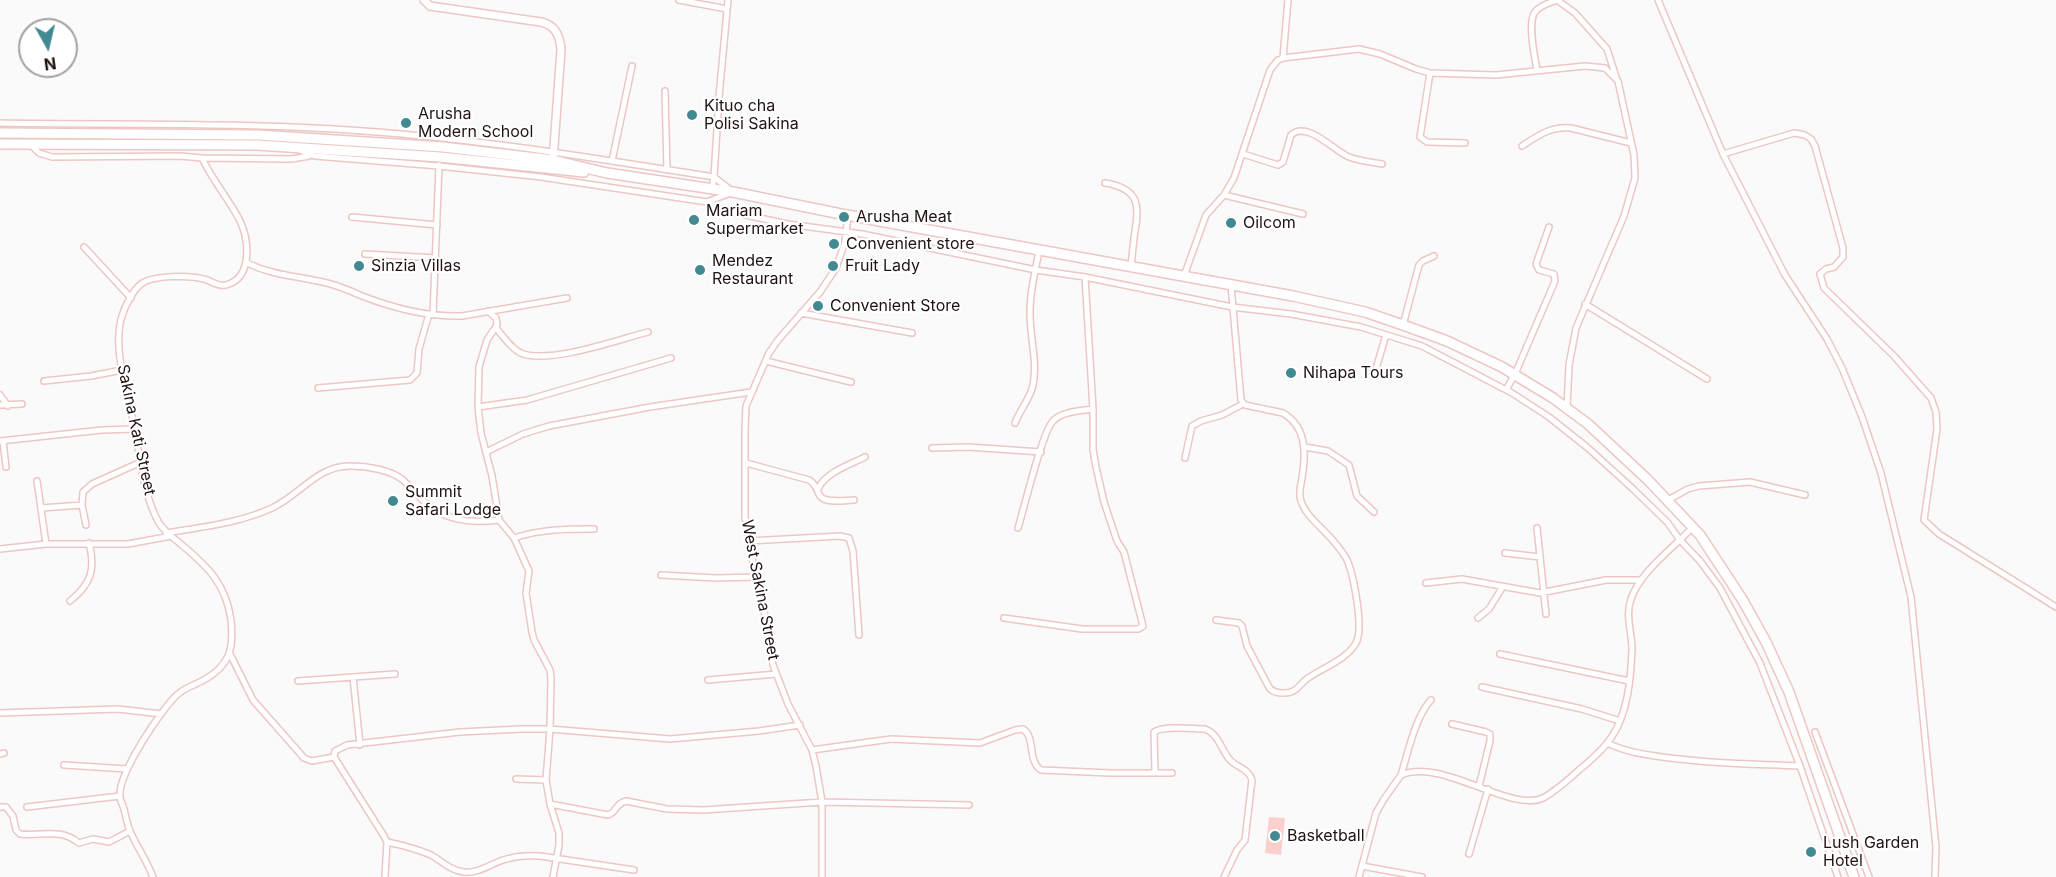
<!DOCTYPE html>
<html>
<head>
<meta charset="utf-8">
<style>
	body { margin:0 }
	#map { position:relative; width:2056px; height:877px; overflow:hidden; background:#fafafa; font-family:Inter,sans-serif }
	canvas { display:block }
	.north { position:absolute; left:18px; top:18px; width:60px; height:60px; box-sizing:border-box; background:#fff; border:2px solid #a6a1a0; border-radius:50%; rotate:172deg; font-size:16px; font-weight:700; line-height:24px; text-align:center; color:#201312 }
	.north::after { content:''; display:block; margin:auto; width:21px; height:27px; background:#428992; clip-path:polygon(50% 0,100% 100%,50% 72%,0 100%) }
</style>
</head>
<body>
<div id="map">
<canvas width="2056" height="877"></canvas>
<div class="north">N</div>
</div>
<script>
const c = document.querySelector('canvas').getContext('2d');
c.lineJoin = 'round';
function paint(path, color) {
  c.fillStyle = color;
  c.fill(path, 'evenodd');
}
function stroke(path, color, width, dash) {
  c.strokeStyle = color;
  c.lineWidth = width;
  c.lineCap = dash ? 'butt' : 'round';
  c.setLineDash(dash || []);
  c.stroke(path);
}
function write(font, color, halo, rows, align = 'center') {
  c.font = font + ' Inter,sans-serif';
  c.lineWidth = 4.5;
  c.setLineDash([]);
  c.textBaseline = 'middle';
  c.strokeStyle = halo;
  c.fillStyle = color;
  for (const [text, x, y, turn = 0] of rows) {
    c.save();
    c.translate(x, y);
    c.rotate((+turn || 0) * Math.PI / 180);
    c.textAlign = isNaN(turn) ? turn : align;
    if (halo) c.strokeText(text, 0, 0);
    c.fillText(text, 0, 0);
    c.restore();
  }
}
paint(new Path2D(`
	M1269,817L1285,818L1281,855L1265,853Z`), '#fbcfcb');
const minor = new Path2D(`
	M679,0L727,9
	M1557,0L1575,13L1607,49L1617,80
	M1658,0L1723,154L1785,275L1827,339L1842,368L1862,417L1881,473L1911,597L1936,847L1935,877
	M1283,58L1288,0
	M1537,71C1535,57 1527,23 1535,12C1540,5 1550,3 1557,0
	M1430,73L1420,137L1427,142L1465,143
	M665,91L667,170
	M0,123C121,125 243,122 363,131C481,139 598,159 714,177L733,192L707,202L541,177L439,166L315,156L297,149
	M31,145L39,153L52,157L180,156L202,158C212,180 229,199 240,221C249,240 253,278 226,285C217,287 212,281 204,279C190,275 153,275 141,284C133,290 125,306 122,316C112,347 127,389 133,420C140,453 142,493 159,523C165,532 173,538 182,545C208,567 226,584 231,620C234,649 230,666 202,681C194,685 185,688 178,694C161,709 118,774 120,796C120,801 123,805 124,809C126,817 127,824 130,831C137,847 147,861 153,877
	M1522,146C1539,135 1551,126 1571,128L1631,143
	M1243,154L1278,165L1283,162L1291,135C1307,120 1334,151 1349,157C1360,161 1371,162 1382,164
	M1723,154L1794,133L1805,135L1811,139L1815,146L1843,248V257L1834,267L1826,269L1820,274L1824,288L1894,356L1931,398L1936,412L1937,429L1924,520L1939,534L2056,607
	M202,158L292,159L309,156
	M612,161L632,66
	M1105,183C1142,189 1139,207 1134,238C1133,247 1132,257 1131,266
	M712,189L714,177L719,97L728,0
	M1224,195L1303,214
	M709,201L717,209L788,224L862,234L1036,270L1085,277L1232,307L1291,314L1361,327L1422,346L1512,393L1549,417L1588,448L1632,488L1667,522L1680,540L1700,561L1720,588L1760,663L1800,766L1838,877
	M352,217L437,225
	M84,247L131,298
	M365,254L436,258
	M247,263C274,276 299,276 327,283C340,286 351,291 362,296C393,308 429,317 462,316L567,298
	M1184,276L1206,215L1224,195L1234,178L1270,70L1278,60L1283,58L1359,49L1380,54L1416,69L1430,73L1496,75L1585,66L1605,68L1618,81L1634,155L1635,178L1624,216L1576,328L1569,365L1567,408
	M1585,304L1707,379
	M488,311L496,318L497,325L487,340L479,367L478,407L481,433L492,476L499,520L514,538L529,571L526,593L532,632L534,640L550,670L551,679L550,729L546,780L550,804L559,833V845L553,877
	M801,313L912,333
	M433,315L439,165
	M1403,325L1419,265L1423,261L1434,256
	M496,328C504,337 512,350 523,354C554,363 617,340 648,332
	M766,361L851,382
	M1375,372L1386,335
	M44,381L91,376L122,370
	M318,388L410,380L417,373L419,349L429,314
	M1506,390L1515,374L1555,281L1554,274L1539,270L1536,264L1549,227
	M0,395L8,406
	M0,405L22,404
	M478,407L527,400L671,358
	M1015,423C1020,410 1031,397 1033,385C1038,360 1029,335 1030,310C1030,290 1036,269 1039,250
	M0,441L102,430L134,429
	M3,441L6,467
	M1305,447L1328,451L1349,465L1357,496L1374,512
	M932,448L968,447L1041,452
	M486,452L523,434L549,426L650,407L751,392
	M1185,458L1192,426L1201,421L1222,415L1243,404
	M746,463L809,480C816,484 816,489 820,496C826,504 846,500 854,500
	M37,481L46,544
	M818,489C826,472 849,465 865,457
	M1668,500L1688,489L1699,486L1750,482L1805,495
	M42,508L82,505
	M86,525L82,505L83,492L92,484L141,462
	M1018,528C1024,509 1042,432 1053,421C1062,411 1081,411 1093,409
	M1537,528L1546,614
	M166,533C201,527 240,523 272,508C300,495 318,465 351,466C367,466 391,470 403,480C413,489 422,502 433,509C453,522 476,523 499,520
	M514,538C541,529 566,529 594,529
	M749,541L840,536L849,538L853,551L859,635
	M0,549L46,544H128L171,536
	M1505,553L1540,557
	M661,575L716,578L756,577
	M1426,583L1462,579L1540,593L1606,580H1640
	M70,601C91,584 96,570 89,543
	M1004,618L1082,629H1138L1143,626L1124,552L1117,541L1104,502L1096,467L1093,449V409L1085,277
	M1478,618L1489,609L1502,588
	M1216,620L1239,623L1242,626L1247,646L1270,689C1274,692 1277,693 1282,693C1297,694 1298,685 1308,678C1324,667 1346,660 1356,643C1364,629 1354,578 1348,562C1345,555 1340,549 1335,543C1325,530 1306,517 1301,501C1298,493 1301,485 1302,478C1306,454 1307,427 1283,413L1245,405L1241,400L1231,285
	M230,654L253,700L304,758L312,761L334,757
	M1500,654L1629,681
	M353,677L360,745
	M708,680L776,674
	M298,681L395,674
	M1482,687L1582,709L1620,721
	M0,713L118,709L161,714
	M1452,724L1486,732L1490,734V741L1479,786
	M1815,732L1869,877
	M1607,743C1628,753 1648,755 1670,758C1713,764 1757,764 1800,766
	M812,750L891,739L980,743L1015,730L1023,729C1036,737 1027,761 1041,770L1110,773H1172
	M0,754L4,753
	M64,765L127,769
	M1155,773L1154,732C1164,725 1193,729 1205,729C1219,734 1221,750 1230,760C1238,768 1249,769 1252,780L1245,840L1237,850L1224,877
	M1401,775C1408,753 1415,717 1431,700
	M516,779L546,780
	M550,804L608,815C616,813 616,803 626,801L667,809L703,810L822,802L969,805
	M0,807H6L13,816L16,830L20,834C42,837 59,827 79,843L93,839L109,842L130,831
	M27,807L120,796
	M387,842C402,845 417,849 431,855C442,861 451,871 464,872C477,874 491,864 503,860C516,856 527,855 540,856L634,870
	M1469,854L1488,789
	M1362,866L1422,877
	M385,877L387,842L384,836L334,757L335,751L347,745L460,732L521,729H550L670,739L759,731L800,725
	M822,877V802L816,766L812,750L788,704L773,665L766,620L751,554L745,517V430L746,406L769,353L778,340L820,292L836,268L845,242L848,215
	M1359,877L1376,813L1384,799L1401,775C1441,757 1510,813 1543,798C1556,791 1568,780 1579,770C1590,761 1603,750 1611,738C1628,714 1631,677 1632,649C1632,633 1625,615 1631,599C1640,572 1673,548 1693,527`);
const tertiary = new Path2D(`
	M424,0L430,6L541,22C555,25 560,35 561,50L553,160`);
const trunk = new Path2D(`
	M0,133L258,135L443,147L553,160L607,173L733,192L841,214L1293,296L1365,312L1403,325L1447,341L1502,367L1553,398L1588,424L1648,480L1700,535L1742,599L1766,642L1789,692L1854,877
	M0,144L257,145L440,157L584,172`);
stroke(minor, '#ecc7c3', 8);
stroke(tertiary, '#ecc7c3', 10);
stroke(trunk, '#ecc7c3', 12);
stroke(minor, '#fff', 5);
stroke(tertiary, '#fff', 7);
stroke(trunk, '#fff', 9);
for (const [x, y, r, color] of [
	[692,115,6,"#428992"],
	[406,123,6,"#428992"],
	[844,217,6,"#428992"],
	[694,220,6,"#428992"],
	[1231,223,6,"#428992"],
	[834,244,6,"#428992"],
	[359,266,6,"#428992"],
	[833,266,6,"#428992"],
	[700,270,6,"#428992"],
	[818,306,6,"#428992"],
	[1291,373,6,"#428992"],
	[393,501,6,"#428992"],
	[1275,836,6,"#428992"],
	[1811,852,6,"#428992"]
]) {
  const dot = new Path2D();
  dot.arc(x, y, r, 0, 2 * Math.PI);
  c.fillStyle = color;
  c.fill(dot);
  stroke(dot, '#fff', 2);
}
write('16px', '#201312', '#fff', [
	["Kituo cha",704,106],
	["Polisi Sakina",704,124],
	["Arusha",418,114],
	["Modern School",418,132],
	["Mariam",706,211],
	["Supermarket",706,229],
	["Arusha Meat",856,217],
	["Oilcom",1243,223],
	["Convenient store",846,244],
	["Mendez",712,261],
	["Restaurant",712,279],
	["Sinzia Villas",371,266],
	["Fruit Lady",845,266],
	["Convenient Store",830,306],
	["Nihapa Tours",1303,373],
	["Summit",405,492],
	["Safari Lodge",405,510],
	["Basketball",1287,836],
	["Lush Garden",1823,843],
	["Hotel",1823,861]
], 'left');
write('16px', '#201312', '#fff', [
	["Sakina Kati Street",136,430,78],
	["West Sakina Street",760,590,79]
]);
</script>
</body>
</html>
